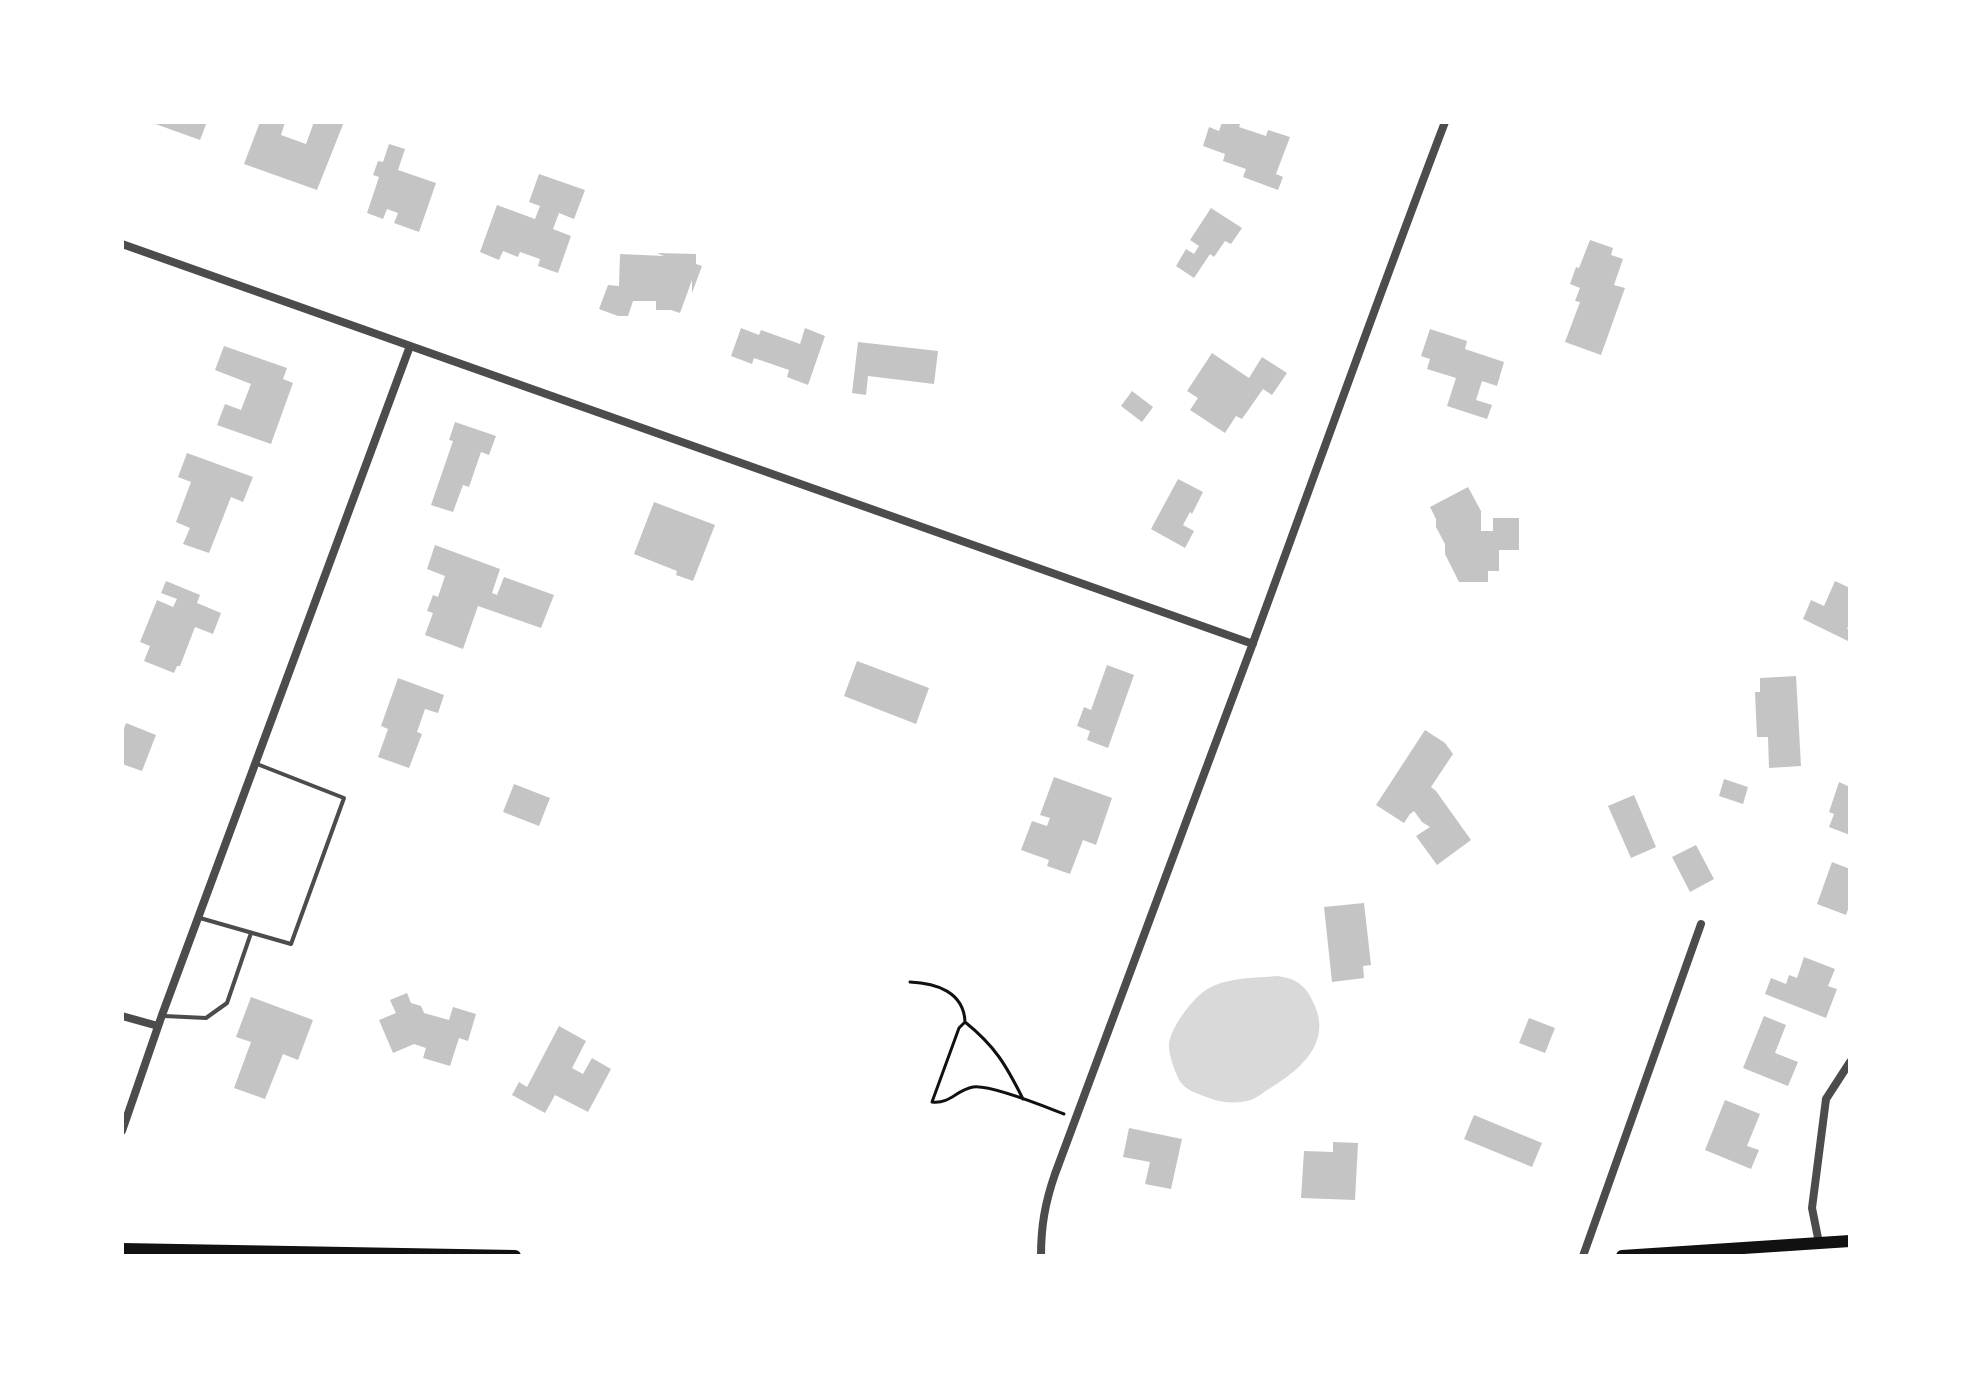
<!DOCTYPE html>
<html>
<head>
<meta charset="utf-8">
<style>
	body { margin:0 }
	#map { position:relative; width:1972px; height:1378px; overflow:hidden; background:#fff; font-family:Raleway,sans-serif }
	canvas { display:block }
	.frame { position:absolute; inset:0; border:124px solid #fff; pointer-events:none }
</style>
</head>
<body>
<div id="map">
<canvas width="1972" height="1378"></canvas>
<div class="frame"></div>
</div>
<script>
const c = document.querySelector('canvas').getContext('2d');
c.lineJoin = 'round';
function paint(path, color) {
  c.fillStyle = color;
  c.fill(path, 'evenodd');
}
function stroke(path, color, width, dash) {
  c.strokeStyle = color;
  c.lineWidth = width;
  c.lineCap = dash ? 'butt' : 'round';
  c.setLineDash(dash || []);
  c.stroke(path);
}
paint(new Path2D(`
	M1278,976C1283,977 1290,978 1295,981C1305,986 1310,995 1314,1004C1332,1042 1301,1069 1272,1087C1265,1091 1258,1097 1251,1100C1238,1104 1221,1103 1209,1098C1201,1095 1188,1091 1182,1084C1176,1077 1168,1053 1169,1044C1170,1028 1193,998 1206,990C1226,977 1255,978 1278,976Z`), '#d9d9d9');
paint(new Path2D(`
	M150,122H207L200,140Z
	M260,122H285L281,135L306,144L314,122H344L317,190L244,164Z
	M1222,122H1241L1239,127L1266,136L1268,130L1290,137L1276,174L1283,177L1278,190L1243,177L1246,169L1223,161L1225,154L1203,146L1209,127L1219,131Z
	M389,144L405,149L398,170L436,183L419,232L394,223L398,213L387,209L383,219L367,213L379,177L373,175L378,161L383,162Z
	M539,174L585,190L574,219L559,213L553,229L571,236L558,273L538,266L540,259L520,252L518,257L503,251L499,260L480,252L497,205L535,219L540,206L529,202Z
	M1211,208L1242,228L1231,244L1225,241L1214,257L1210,254L1194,278L1176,266L1186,249L1194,254L1199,246L1190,240Z
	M1590,240L1613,248L1611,255L1623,259L1614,285L1625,288L1601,355L1565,342L1580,302L1575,301L1580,288L1570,284L1576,267L1579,268Z
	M657,253L696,254V264L702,266L692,293V280L680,313L671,310H656V301H633L628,316H618L599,309L608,285L619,286L620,254L664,256Z
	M741,328L759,335L761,330L800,344L805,328L825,336L808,385L787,377L789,370L754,358L752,364L731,356Z
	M1430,329L1467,341L1465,349L1504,362L1497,386L1482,381L1476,400L1492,405L1487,419L1447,406L1456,378L1427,369L1430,359L1421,356Z
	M858,342L938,351L934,384L868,376L866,395L852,393Z
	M224,346L287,368L283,379L293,383L271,444L217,425L225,404L241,410L251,384L215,370Z
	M1212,353L1249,378L1262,357L1287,373L1272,395L1263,389L1242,419L1236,416L1225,433L1190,410L1198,398L1187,391Z
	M1132,391L1153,407L1142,422L1121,406Z
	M455,422L496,436L489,455L481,452L469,487L463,485L453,512L431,505L453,441L449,440Z
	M187,453L253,477L243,502L231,497L209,553L183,544L190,528L176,522L191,482L178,477Z
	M1178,479L1203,492L1192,514L1190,512L1183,525L1194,531L1185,548L1151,529Z
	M1468,487L1481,511V531H1493V518H1519V550H1499V571H1488V582H1459L1445,554V544L1436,527V519L1430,507Z
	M654,502L715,525L693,581L676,575L677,571L634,554Z
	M435,545L500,569L492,593L497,595L504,577L554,595L541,628L478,606L463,649L425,635L433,613L427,611L433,595L438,597L445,576L427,569Z
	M166,581L200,595L197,603L221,613L213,634L195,627L180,666H177L174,673L144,661L150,646L140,642L157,600L173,607L177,599L161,593Z
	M1835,581L1850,588V622L1847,629L1850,630V642L1803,619L1811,600L1824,606Z
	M857,661L929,688L916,724L844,696Z
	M1107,665L1134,675L1108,748L1087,740L1090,731L1077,726L1084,707L1091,710Z
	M1796,676L1801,766L1769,768L1768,737H1757L1755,692H1760V678Z
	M398,678L444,695L438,713L425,709L417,732L422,734L409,768L378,757L388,729L381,726Z
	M126,723L156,735L142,771L122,764V734Z
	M1425,730L1445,743L1453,754L1431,787L1436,791L1471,840L1437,865L1416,836L1430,827L1422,822L1414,811L1410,814L1404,823L1376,805Z
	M1054,777L1112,798L1096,845L1083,840L1070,874L1047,866L1049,860L1021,850L1032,821L1047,826L1050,818L1040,815Z
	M1724,779L1748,787L1743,804L1719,796Z
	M1839,782L1850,787V835L1829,827L1834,814L1829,812Z
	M514,784L550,798L539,826L503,812Z
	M1634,795L1656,847L1631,858L1608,806Z
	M1696,845L1714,879L1690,892L1672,857Z
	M1832,862L1850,869V904L1846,915L1817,904Z
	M1364,903L1371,965L1363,966L1364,978L1332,982L1324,907Z
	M1804,957L1835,969L1828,986L1837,989L1826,1018L1765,994L1771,978L1786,984L1789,975L1797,978Z
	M407,993L411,1003L421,1006L424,1013L449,1020L453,1007L476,1014L468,1041L459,1038L450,1066L423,1058L426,1048L414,1044L393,1053L379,1020L396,1013L390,1000Z
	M251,997L313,1020L298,1060L283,1054L265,1099L234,1088L251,1042L236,1037Z
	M1764,1016L1786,1025L1775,1053L1798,1062L1788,1086L1743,1068Z
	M1529,1018L1555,1028L1545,1053L1519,1043Z
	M559,1026L586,1041L572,1068L583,1074L592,1058L611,1069L588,1112L555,1095L545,1113L512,1095L519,1082L527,1087Z
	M1725,1100L1760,1114L1747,1146L1759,1150L1751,1169L1705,1150Z
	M1474,1115L1542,1143L1532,1167L1464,1139Z
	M1129,1128L1182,1139L1171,1189L1145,1184L1150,1162L1123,1157Z
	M1333,1142L1358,1143L1355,1200L1301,1198L1304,1151L1333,1152Z`), '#c4c4c4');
stroke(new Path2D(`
	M910,982C936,983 964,992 965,1022C995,1046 1006,1065 1023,1099
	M965,1022L959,1028L932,1102C951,1104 956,1090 973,1087C990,1084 1046,1107 1064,1114`), '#111', 3);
stroke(new Path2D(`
	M200,918L291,944L344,798L257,764
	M164,1016L206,1018L227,1003L251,933`), '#4c4c4c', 4);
stroke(new Path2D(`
	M122,244L1253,644
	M122,1016L158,1026
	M122,1131L162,1015L410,346
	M1819,1243L1812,1208L1826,1099L1850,1062
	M1041,1256C1041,1226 1045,1203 1055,1174C1120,997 1187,820 1253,643C1317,469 1379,295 1445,122
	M1583,1256L1701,924`), '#4c4c4c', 8);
stroke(new Path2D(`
	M122,1249L515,1256
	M1622,1256L1850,1241`), '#111', 12);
</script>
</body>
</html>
